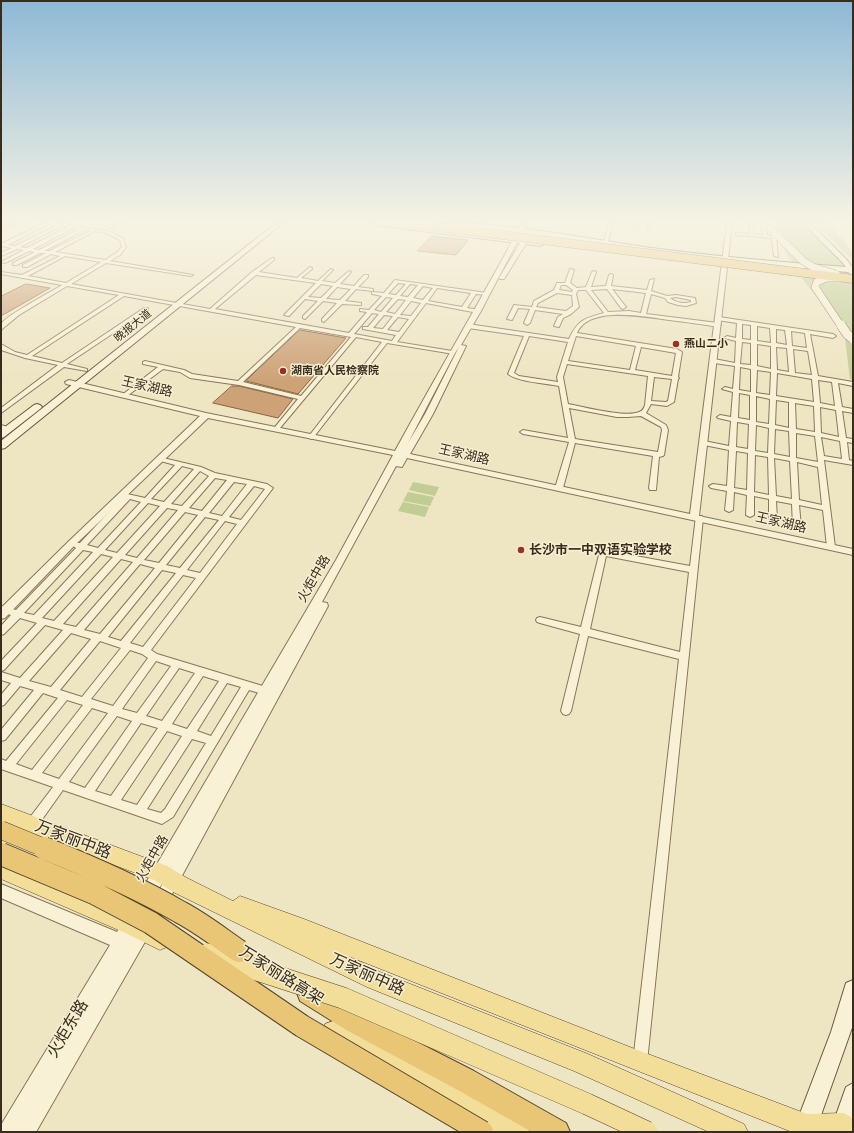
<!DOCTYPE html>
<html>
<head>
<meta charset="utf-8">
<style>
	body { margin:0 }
	#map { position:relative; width:854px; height:1133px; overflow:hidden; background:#eee5c2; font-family:Bitter,serif }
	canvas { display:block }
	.frame { position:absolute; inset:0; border:2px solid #382c1d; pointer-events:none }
</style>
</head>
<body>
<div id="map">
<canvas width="854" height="1133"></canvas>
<div class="frame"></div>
</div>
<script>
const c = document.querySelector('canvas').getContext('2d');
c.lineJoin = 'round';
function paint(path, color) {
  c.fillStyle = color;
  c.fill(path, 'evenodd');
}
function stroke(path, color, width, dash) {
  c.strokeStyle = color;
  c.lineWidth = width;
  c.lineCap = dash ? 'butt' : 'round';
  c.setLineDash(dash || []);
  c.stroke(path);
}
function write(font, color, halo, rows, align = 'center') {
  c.font = font + ' Bitter,"Noto Sans SC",serif';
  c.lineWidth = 3;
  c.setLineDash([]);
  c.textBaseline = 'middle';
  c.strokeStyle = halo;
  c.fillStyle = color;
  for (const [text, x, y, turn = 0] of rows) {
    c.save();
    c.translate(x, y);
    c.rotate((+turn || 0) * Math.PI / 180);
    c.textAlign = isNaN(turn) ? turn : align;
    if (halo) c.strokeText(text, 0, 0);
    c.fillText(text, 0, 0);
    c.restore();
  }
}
paint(new Path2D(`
	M767,223H804L845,261L853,279V380L850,379L844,331L804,281Z
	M814,223H825L836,232L853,252V260Z
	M413,482L439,487L435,496L409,490Z
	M408,492L434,497L430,506L403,501Z
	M403,502L429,507L425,517L398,511Z`), '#c1cd95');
const building = new Path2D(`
	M432,236L468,240L456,255L418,251Z
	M26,284L50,288L1,316V298L2,296Z
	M300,330L346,338L298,394L246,381Z
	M232,386H239L293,399L278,418L213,403Z`);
paint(building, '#cda277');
stroke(building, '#88623e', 1);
const minor = new Path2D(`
	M17,223H24L1,230V228Z
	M44,223H56L106,231L119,223H124L110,232L123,238L126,247L120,255L110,261L193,275L191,276L106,263L71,284L210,309L252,272L272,258H274V260L259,272L297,278L310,267L312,268V269L301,278L318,281L331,269L333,270L322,281L335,283L349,271L351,272L340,284L354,286L364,275H368V277L358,287L373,289V291L356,289L345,301L361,303V305L342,304L324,322L322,321V319L337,303L323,301L305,319L303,318V316L318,301L305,299L289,316L284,315L316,283L256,275L215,309L349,333L367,312L360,311V309L369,310L382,296L372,294V292L384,293L395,280L487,293L489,294L487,295L476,294L467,308L480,310L481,311L478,313L426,303L397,342L452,351L455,353L454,354L387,343L313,438L311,439L308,437L309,436L382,342L356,337L280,428L278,429L275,427L298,399L239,385L190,378L180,372L163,369L127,396L125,397L122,395L158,367L143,364V362L145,361L184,370L192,374L238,381L296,327L124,296L32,356L62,363L144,308H148V310L67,364L87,369V371L64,367L1,413V408L58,365L25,358L1,350V344L15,352L27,355L119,295L67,286L19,315L1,330C1,327 1,325 2,323C7,315 51,292 62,285L1,274V272L22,275L60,256L51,254L27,267H23V265L46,253H40L17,265H13V263L35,252L29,251L5,263L1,262L24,250L17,249L1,256V253L12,248L1,246V244ZM48,224L56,226L15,246L8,245ZM61,226L68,227L27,248L20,247ZM73,228L79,229L39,250L33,249ZM84,230L90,231L50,251H44ZM95,231L106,233L120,240L122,247L116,253L105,260L55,252ZM65,256L101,262L66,283L28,276ZM398,283L406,284L396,295L388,294ZM321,284L333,286L321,298L308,297ZM410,284L418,285L408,297L400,296ZM423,286L433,288L423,300L413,298ZM337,287L351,289L340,300L326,299ZM437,288L471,293L462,307L428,301ZM386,297L393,298L381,312L374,310ZM398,299L406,300L395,314L386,312ZM411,301L421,303L411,316L400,315ZM372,313L379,314L368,327H363V329L396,335L392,341L354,334ZM384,315L393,316L383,329L373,328ZM398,317L409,319L399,332L387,330ZM300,328L351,337L301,396L243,382Z
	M609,223H613L608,241L606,242L604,241Z
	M623,223H627V224L625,225Z
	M636,223H640L638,228L635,227Z
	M648,223H652L650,229L647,228Z
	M749,223H753L754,234L763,235L761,223H765L767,235L776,237L778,257L774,256L772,238L736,235V233H737L750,234Z
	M570,269L574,270L570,283L577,288L586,287L592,272L594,271L596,272L591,287L606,286L609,275L611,274L613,275L611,286L647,290L650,280L654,279L651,291L667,296L676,295L695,298L696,303L686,306L678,305L668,302L665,298L651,294L646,314L718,323L721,325L718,327C702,324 685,322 669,320C646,317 589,305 577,333L677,349L682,352L678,377L679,378L678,379L674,402L667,406L651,404L646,413L666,425L668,430L664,455L663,456L659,457L656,490H650L649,488L653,456L575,443L563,488L562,490H556L555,488L569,442L523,434L520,432L523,430L568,438L559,386C545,383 518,382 508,374L524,336L468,328L465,326L468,324L569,339C578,320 583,319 604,313L586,290H578L576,294L579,307L571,314L563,318L559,327L554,326L558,317L563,314L535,310L530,323L527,325L524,323L530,309L518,308L512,320L507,319L514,305L532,307L534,301L554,290L557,283H565ZM561,285H566L573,290L572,292L559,290ZM607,289L621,308L623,309L626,307L612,289L646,293L641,313L629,311L608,312L591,290ZM557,293L572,295L573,306L566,311L536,307L538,303ZM676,297L691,300V302C684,304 676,303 670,298ZM529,336L568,342L557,377L558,382L519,376L514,373ZM576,336L636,346L630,370L568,361ZM641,347L676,353L672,376L635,370ZM567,364L648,376L645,405C644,408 643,411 639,412C626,418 584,407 568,404L563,377ZM654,377L672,379L668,401L666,402L651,401ZM569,408L617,417H628L641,416L661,427L662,430L658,452L575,439Z
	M719,317L833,334L836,336L833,338L810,334L818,376L853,382V386L838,383L842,407L853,409V413L842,411L846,438L853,439V443L847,442L849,460L853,461V465L824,460L835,547L834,549H828L827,547L823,510L799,505L801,527L797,530L793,527L792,504L776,501L777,519L773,521L769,519V499L754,496V515L750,517L746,515L747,495L734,492L733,510L729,512L725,510L727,491L711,488L709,486L713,484L727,486L729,450L704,445L701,443L704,441L729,446L731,421L718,418L717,417L720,415L731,417L733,392L722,389L725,387L733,389L735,366L714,363L711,361L714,359L735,363L736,341L724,338L727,336L736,338L737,323L717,320V318ZM742,324L751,325V340L742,339ZM757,326L770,328L771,343L757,341ZM776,329L785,330L787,345L776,343ZM791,331L805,333L807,348L792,346ZM742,342L751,343V365L740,364ZM757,344L771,346V369L757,366ZM776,347L787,348L789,372L777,370ZM793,349L808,351L812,375L795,373ZM740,367L751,369V392L739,390ZM757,370L771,372L770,395L756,393ZM777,373L812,379L814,402L776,396ZM818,380L832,382L835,406L820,403ZM739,393L750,395V420L738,418ZM756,396L770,399L769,424L756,422ZM776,400L789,402V428L775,425ZM795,403L814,406L815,432L796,429ZM820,407L836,410L839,437L821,433ZM737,422L749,424L748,449L736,447ZM756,425L769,428L768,453L755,451ZM775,429L789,431L790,457L774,454ZM796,433L815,436L818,462L796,458ZM821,437L840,441L842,459L824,456ZM736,451L748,453L747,490L734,488ZM755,455L768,457L769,495L754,492ZM774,458L790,461L792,499L776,496ZM797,462L818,467L822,505L799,500Z
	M1,425L11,428L12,429L9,431L1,429Z
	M159,457L201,467L215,473L267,484L273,488L151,650L157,654L266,687L269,688L271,691L269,694L266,695L249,690L173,817L162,824L63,790L36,828L32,829L28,828L27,824L28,820L53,787L1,769V759L6,761L58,698L43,693L5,740L1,741V730L34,690L20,686L4,705L1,706V695L11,683L1,680V672L20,678L63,630L45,625L4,670L1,671V661L37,623L20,618L4,634L1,635V626L11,615L1,612V606L16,610L76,548L72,545L73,543H80L123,497H120L119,495L120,493H123L145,498L175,465L157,460V458ZM182,466L194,469L164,502L151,499ZM200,471L209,476L182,506L171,504ZM215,478L227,480L202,511L189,508ZM234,482L247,484L222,516L209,513ZM254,486L265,489L241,520L229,517ZM130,499L141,502L98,548L87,545ZM148,503L160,506L117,553L105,550ZM167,508L178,510L137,558L125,555ZM185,512L198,515L159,563L144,560ZM205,517L219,520L180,568L166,565ZM225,521L237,524L200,573L187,570ZM83,550L93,552L34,615L24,613ZM101,554L113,557L54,621L42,618ZM121,559L133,562L76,627L63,624ZM140,564L155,568L100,634L84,630ZM162,570L176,573L121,641L108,637ZM183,575L196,578L143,647L130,643ZM71,633L91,639L51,687L29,681ZM100,641L121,648L82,697L60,690ZM130,650L142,654L148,658L113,706L91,699ZM156,661L171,666L137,713L122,709ZM179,668L195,673L162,721L146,716ZM203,676L219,681L187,729L172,724ZM227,683L241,687L211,736L197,731ZM67,700L83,705L32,770L16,764ZM92,708L108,713L59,779L42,773ZM117,716L132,721L85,788L69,782ZM141,723L158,728L111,796L95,791ZM167,731L182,736L137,805L121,800ZM192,739L206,743L165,809L161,813L147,809Z
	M696,516H702L703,518L647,1062L645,1067L640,1069L635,1067L633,1062L679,659L588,636L571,711L569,714L566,715L563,714L561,711L580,634L540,623L537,622L536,620L537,618L540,617L581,627L600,551L603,550L690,566ZM606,556L689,572L680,652L590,629Z`);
const tertiary = new Path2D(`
	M522,223H527L481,311L461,345L466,346L433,414L410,454L690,514L727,223H732L699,516L853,549V555L407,458L402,467L396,466L322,602L327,603L328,606L165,907L160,909L155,907L153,902L173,864L140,923L145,920L150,923L153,928L150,933L36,1132H1V1125L110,945L1,898V884L117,932L336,560L393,455L208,418L74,546L5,618L1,619V608L68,542L200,416L66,384L65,382L69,380L206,413L395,451C437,374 481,300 522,223ZM459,347L425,414L408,443L455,353Z
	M527,231L530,233L527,242L504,279H500L499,278L521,242L524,233Z`);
const secondary = new Path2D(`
	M276,223H283L5,448L1,449V441Z
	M370,223H389L541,242L544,244L541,246L373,225Z
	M442,223C509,223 577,237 644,247C711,256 778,262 846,267L842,262L803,223H810L847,260L853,268V276L848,272C783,267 717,261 652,252C583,243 514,232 445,225Z
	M37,404L40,405L42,407L40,409L4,437L1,438V430L34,405Z
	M853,980V1025L815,1132H793L831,1032L846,983Z
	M853,1083L852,1132H830L846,1087Z`);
const primary = new Path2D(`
	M1,804L167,866L187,878L233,901L240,896L304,919L640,1051L807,1114L843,1113L851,1117L853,1121L852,1132H792L348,956L380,972L588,1054L744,1124L748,1132H709L574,1071L367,987L173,892L154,880L1,822Z
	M1,861L137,918L167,933L170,940L167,947L160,950L123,932L1,879Z
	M333,1021L526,1124L530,1132H494L325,1040L322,1032L325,1024Z`);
const trunk = new Path2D(`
	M308,982L316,985L364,1015L474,1071L566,1123L570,1132H532L456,1089L348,1031L300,1001L297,993L300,985Z`);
stroke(minor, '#887659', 2);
stroke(tertiary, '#887659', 2);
stroke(secondary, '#6a573c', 2);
stroke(primary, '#56442d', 1);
stroke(trunk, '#56442d', 2);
paint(minor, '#f9f1d5');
paint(tertiary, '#f9f1d5');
paint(secondary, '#f9f1d5');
paint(primary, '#f2de99');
paint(trunk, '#e8c675');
const secondaryBridgeFar1 = new Path2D(`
	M773,223L769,225V227L803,261L813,267L836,274
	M839,278H826L817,282L815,287L841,326`);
const secondaryBridge = new Path2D(`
	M841,325L847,334L853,339`);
const primaryBridge = new Path2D(`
	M208,954L343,998L587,1104L647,1132`);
const trunkBridgeFar2 = new Path2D(`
	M391,223L414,226
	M406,223L853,279`);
const trunkBridgeFar1 = new Path2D(`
	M1,830L47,849`);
const trunkBridge = new Path2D(`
	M44,848C91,867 137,887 180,912C201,923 220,938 239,951
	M1,854L94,893L151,923L302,1026L482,1132`);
stroke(secondaryBridgeFar1, '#6a573c', 8, []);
stroke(secondaryBridge, '#6a573c', 10, []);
stroke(primaryBridge, '#56442d', 22, []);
stroke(trunkBridgeFar2, '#56442d', 9, []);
stroke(trunkBridgeFar1, '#56442d', 19, []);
stroke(trunkBridge, '#56442d', 24, []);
stroke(secondaryBridgeFar1, '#f9f1d5', 7);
stroke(secondaryBridge, '#f9f1d5', 9);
stroke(primaryBridge, '#f2de99', 21);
stroke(trunkBridgeFar2, '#e8c675', 8);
stroke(trunkBridgeFar1, '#e8c675', 18);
stroke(trunkBridge, '#e8c675', 22);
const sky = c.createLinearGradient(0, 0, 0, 382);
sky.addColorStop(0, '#8db9d6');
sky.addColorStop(0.58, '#f7f3e4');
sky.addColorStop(1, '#f7f3e400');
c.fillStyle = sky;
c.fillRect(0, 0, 854, 382);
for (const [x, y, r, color] of [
	[676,344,4,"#983128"],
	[283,371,4,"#983128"],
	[521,550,4,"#983128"]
]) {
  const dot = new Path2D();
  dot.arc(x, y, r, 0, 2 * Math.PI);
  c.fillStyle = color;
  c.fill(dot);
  stroke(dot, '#f6eed1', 1.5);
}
write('11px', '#382c1d', '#f6eed1', [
	["晚报大道",133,326,-39]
]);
write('bold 11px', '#382c1d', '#f6eed1', [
	["燕山二小",684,344],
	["湖南省人民检察院",291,371]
], 'left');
write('13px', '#382c1d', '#f6eed1', [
	["王家湖路",147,387,13],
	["王家湖路",464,455,13],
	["王家湖路",781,523,13],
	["火炬中路",314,579,-60],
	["火炬中路",152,859,-60]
]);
write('bold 13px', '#382c1d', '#f6eed1', [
	["长沙市一中双语实验学校",529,550]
], 'left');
write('16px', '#382c1d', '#f6eed1', [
	["万家丽中路",73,840,21],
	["万家丽中路",367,975,24],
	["万家丽路高架",281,976,32],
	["火炬东路",68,1029,-59]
]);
</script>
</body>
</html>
